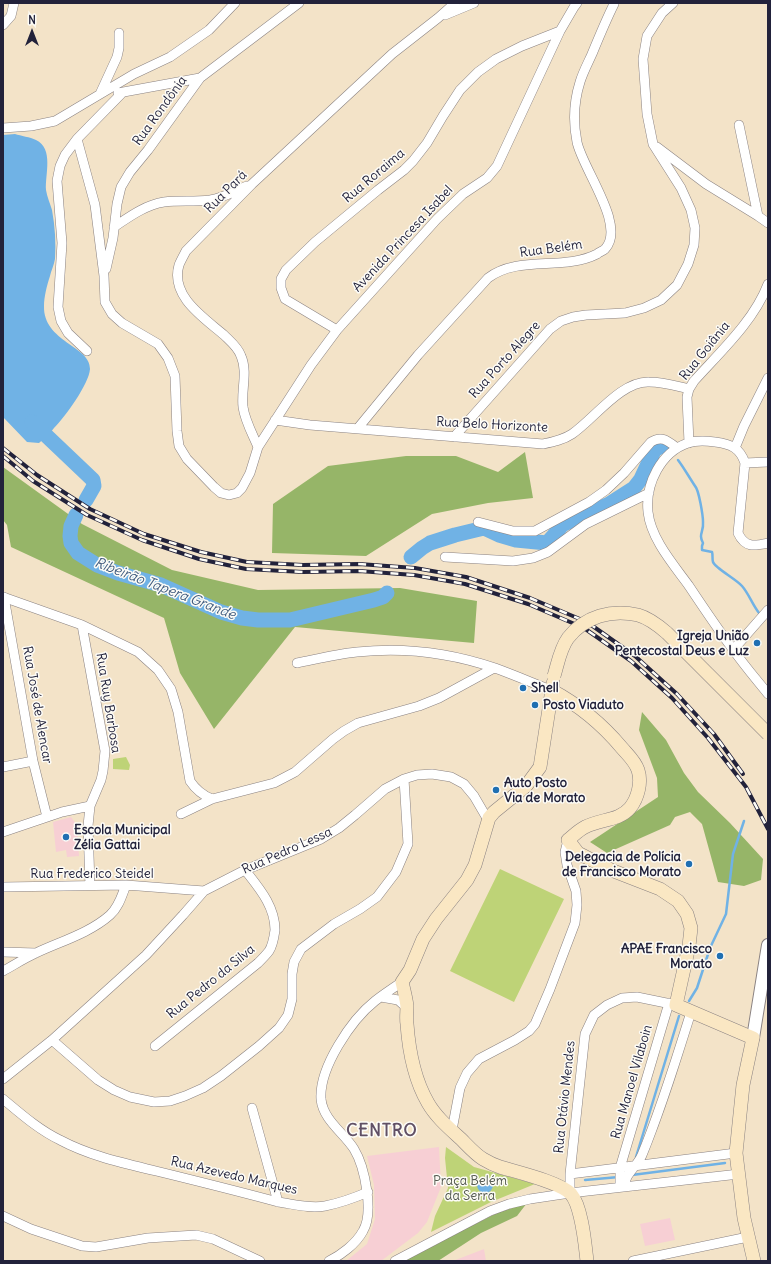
<!DOCTYPE html>
<html>
<head>
<meta charset="utf-8">
<style>
	body { margin:0 }
	#map { position:relative; width:771px; height:1264px; overflow:hidden; background:#f3e3c8; font-family:Delius,sans-serif }
	canvas { display:block }
	.frame { position:absolute; inset:0; border:4px solid #22223b; pointer-events:none }
	.north { position:absolute; left:12px; top:12px; width:40px; height:40px; -webkit-text-stroke:3px #fdfcf7; paint-order:stroke; rotate:0deg; font-size:11px; font-weight:700; line-height:16px; text-align:center; color:#22223b }
	.north::after { content:''; display:block; margin:auto; width:14px; height:18px; background:#22223b; clip-path:polygon(50% 0,100% 100%,50% 72%,0 100%) }
</style>
</head>
<body>
<div id="map">
<canvas width="771" height="1264"></canvas>
<div class="frame"></div>
<div class="north">N</div>
</div>
<script>
const c = document.querySelector('canvas').getContext('2d');
c.lineJoin = 'round';
function paint(path, color) {
  c.fillStyle = color;
  c.fill(path, 'evenodd');
}
function stroke(path, color, width, dash) {
  c.strokeStyle = color;
  c.lineWidth = width;
  c.lineCap = dash ? 'butt' : 'round';
  c.setLineDash(dash || []);
  c.stroke(path);
}
function write(font, color, halo, rows, align = 'center') {
  c.font = font + ' Delius,sans-serif';
  c.lineWidth = 3;
  c.setLineDash([]);
  c.textBaseline = 'middle';
  c.strokeStyle = halo;
  c.fillStyle = color;
  for (const [text, x, y, turn = 0] of rows) {
    c.save();
    c.translate(x, y);
    c.rotate((+turn || 0) * Math.PI / 180);
    c.textAlign = isNaN(turn) ? turn : align;
    if (halo) c.strokeText(text, 0, 0);
    c.fillText(text, 0, 0);
    c.restore();
  }
}
paint(new Path2D(`
	M71,817L77,825L79,856L67,857L66,850L56,852L53,822Z
	M439,1147L441,1187L427,1222L418,1233L381,1261H346L367,1244L375,1219L374,1185L367,1156Z
	M670,1218L675,1240L645,1246L640,1224Z
	M484,1249L486,1261H453Z`), '#f7cfd4');
paint(new Path2D(`
	M126,757L130,765L129,770L113,769V759Z
	M500,869L564,899L514,1002L450,971Z
	M446,1147L474,1167L535,1184L491,1202L431,1232L435,1216L448,1188L445,1158Z`), '#bed377');
paint(new Path2D(`
	M525,452L533,498L488,503L432,514L366,556L272,553L273,504L328,466L406,456H456L498,472Z
	M3,467L82,524L172,570L258,590L400,588L477,601L474,643L295,627L214,729L180,673L164,618L11,547L7,525L3,520Z
	M642,712L666,740L684,773L698,792L730,823L763,859L761,880L744,886L718,882L702,824L690,812L675,817L670,825L607,853L590,842L658,797L657,778L639,730Z
	M527,1203L517,1216L481,1233L438,1261H401L497,1213Z`), '#96b568');
paint(new Path2D(`
	M15,134C21,136 30,137 36,140C54,149 45,174 46,190C47,197 50,203 52,210C55,226 56,243 55,259C54,265 51,271 50,276C47,285 44,297 44,306C43,342 91,346 90,369C89,384 65,417 54,428C50,434 44,438 39,443L27,442L3,417V135Z
	M477 1185a8 8 0 1 1 16 0a8 8 0 1 1-16 0Z`), '#70b2e5');
stroke(new Path2D(`
	M678,460C684,468 689,477 695,486C699,490 703,516 703,522C704,532 698,534 703,543L702,546V550L712,552C713,555 712,559 713,562C715,568 736,579 742,586C749,594 752,604 759,613
	M689,1001L697,988L710,948L726,914L733,854L744,821
	M636,1157L679,1016
	M632,1175L725,1163
	M585,1180L619,1177`), '#70b2e5', 2.5);
stroke(new Path2D(`
	M32,422L93,480L94,486L86,500
	M76,515L71,526L70,536L71,543L78,553L97,565L118,573L161,585L221,612L242,618L258,620H290L374,600L383,597L387,593
	M411,557L422,548L430,543L455,535L484,528L499,535L516,540L547,543L556,533L562,525L609,504L634,488L641,479L654,451L659,447H664L667,448`), '#70b2e5', 15);
const minor = new Path2D(`
	M445,15L474,3
	M3,25L11,16L14,3
	M118,93L200,78
	M100,94L117,57L119,48V33
	M739,125L758,216
	M3,128L31,126L55,121L134,74L170,57L209,30L235,3
	M77,139L95,205L104,276L105,302L112,314L122,323L158,344L168,358L175,376L177,431L179,446L187,459L214,487L221,493L229,495L237,493L242,488L250,473L258,447L311,365L337,330L437,219L463,194L487,178L497,166L560,31L574,7L577,3
	M657,147L706,184L758,216L768,223
	M114,227C129,217 145,205 164,202C179,200 194,202 210,200C223,198 235,191 247,186
	M106,269L113,238L117,204L121,187L130,172L148,150L200,78L299,3
	M337,330L285,299L281,288V279L286,270L315,242L378,190L404,170L413,161L427,143L443,116L460,90L478,72L496,59L522,46L560,31
	M87,351L68,333L61,321L58,307L62,243L57,181L60,166L65,155L77,139L123,92
	M275,420L310,425L543,444C553,442 563,440 572,434C595,418 621,381 649,382C663,382 676,386 689,389
	M358,428L418,355L488,278C518,255 564,271 597,254C599,252 603,251 605,249C627,226 582,168 577,142C573,122 574,101 580,82C583,72 588,63 592,54C599,37 606,20 614,4
	M454,437L550,329L561,321L573,317L586,315L625,313L644,308L661,300L677,285L688,264L694,245L695,228L691,210L681,188L653,144L647,114L643,59L647,36L662,13L673,3
	M689,443L687,397L689,389L694,381C720,352 754,321 768,284
	M258,447C253,435 245,421 243,407C241,390 248,372 241,356C238,347 230,341 224,335C203,317 170,296 179,265C181,260 184,255 186,251L252,184L392,54L438,18L455,3
	M735,448L744,426L768,378
	M745,463L768,462
	M478,522L513,531H535L589,502L606,490L624,473L651,442C662,435 668,441 677,448
	M768,543C754,546 745,548 738,533L745,463C740,448 731,444 715,442C707,441 697,440 688,443C661,452 645,484 648,512C651,539 673,564 689,586C703,607 717,628 732,648C743,664 756,679 768,694
	M445,557L513,561L533,558L548,552L586,524L649,493
	M3,597L82,625L138,652L158,670L171,689L178,712L190,781C196,790 202,795 212,799
	M4,597L33,761L47,817
	M82,625L105,751L103,771L101,780L90,806L88,826L90,885
	M733,650L768,610
	M297,663C317,659 337,654 357,652C403,647 451,653 495,668C514,675 533,683 551,690
	M3,767L33,761
	M181,814L212,799L274,783L295,772L333,739L344,731L358,723L419,706L439,698L494,668
	M3,832L62,812L90,806
	M3,887L126,885L204,891
	M3,952L36,953
	M3,971C14,965 25,958 36,953C59,942 90,933 110,915C119,907 122,895 126,885
	M381,997L398,1000L407,1008
	M52,1040L98,1080L114,1090L130,1097L154,1102L170,1101L185,1096L203,1088L221,1076L259,1046L279,1028L288,1015L292,999V974L294,962L301,949L334,924L360,909L377,897L396,872L408,844L404,779
	M155,1046L258,963C262,959 266,955 269,951C273,945 274,937 275,930C275,906 259,888 245,870
	M3,1079L52,1040L146,955L183,915L204,891L245,870L321,839L339,828L355,815L385,789L404,779L417,775L432,774L451,777L464,784L474,796L488,820
	M3,1099C21,1114 39,1130 60,1140C90,1156 123,1163 156,1171C197,1181 237,1191 278,1202C293,1204 310,1209 325,1206C340,1203 354,1198 368,1192
	M252,1108L278,1202
	M452,1130L460,1088L467,1073L479,1059L515,1040L529,1031L535,1024L550,989L575,923L577,905L576,891L567,865L565,852L568,840
	M570,1174L736,1153
	M620,1187V1168L669,1003
	M624,1187C625,1173 637,1167 642,1155C661,1109 676,1060 691,1012
	M570,1193V1174L585,1034L594,1015L607,1005L622,998L637,997L676,1005
	M3,1216L31,1229L82,1246L96,1247L148,1238L196,1235L213,1239L260,1261
	M329,1261C341,1255 356,1244 363,1231C374,1213 365,1167 354,1149C344,1133 323,1120 321,1099C319,1068 351,1020 375,1001C384,994 393,988 402,982
	M395,1261L490,1211L509,1204L530,1199L570,1193L739,1174
	M633,1261L748,1237`);
const tertiary = new Path2D(`
	M753,1038L768,945`);
const secondary = new Path2D(`
	M553,683L540,767L526,786L494,812L489,818L475,865L467,880L436,919L423,939L410,970L402,982C404,990 406,998 407,1006C407,1012 406,1018 407,1024C409,1052 414,1079 428,1103C436,1117 449,1128 461,1139C468,1146 475,1154 483,1159C488,1162 494,1165 500,1167C516,1172 560,1182 571,1194C582,1207 585,1244 587,1261
	M551,690C579,705 602,724 622,748C628,755 635,761 638,770C642,782 638,798 630,808C619,821 600,819 585,827C579,830 574,835 568,840L578,853L584,856L611,870L660,889L678,901L687,914L691,928L689,946L676,1005L753,1038L743,1085L736,1153L744,1218L754,1261`);
stroke(minor, '#8a8282', 10);
stroke(tertiary, '#8a8282', 14);
stroke(secondary, '#8a8282', 14);
stroke(minor, '#fff', 9);
stroke(tertiary, '#fff', 12);
stroke(secondary, '#fae7c3', 13);
const rail = new Path2D(`
	M3,448L37,475L90,509L144,534L201,552L247,562L303,565L359,564L415,568L466,577L530,598L587,622L635,656L677,694L714,734L743,774
	M3,456L33,481L87,515L142,540L199,559L246,569L303,572L359,571L414,575L465,584L528,604L584,628L631,661L672,698L708,738L746,787L768,829`);
stroke(rail, '#22223b', 4);
stroke(rail, '#fdfcf7', 2.5, [8]);
const secondaryBridge = new Path2D(`
	M554,676C558,663 560,649 568,638C585,616 612,609 638,615C649,618 659,626 667,633L768,734`);
stroke(secondaryBridge, '#8a8282', 14, []);
stroke(secondaryBridge, '#fae7c3', 13);
for (const [x, y, r, color] of [
	[757,643,4,"#1f6fb2"],
	[523,688,4,"#1f6fb2"],
	[535,705,4,"#1f6fb2"],
	[496,790,4,"#1f6fb2"],
	[66,837,4,"#1f6fb2"],
	[689,864,4,"#1f6fb2"],
	[720,956,4,"#1f6fb2"]
]) {
  const dot = new Path2D();
  dot.arc(x, y, r, 0, 2 * Math.PI);
  c.fillStyle = color;
  c.fill(dot);
  stroke(dot, '#fdfcf7', 1.5);
}
write('13px', '#22223b', '#fdfcf7', [
	["Rua Rondônia",160,111,-54],
	["Rua Roraima",374,176,-40],
	["Rua Pará",226,192,-45],
	["Avenida Princesa Isabel",403,239,-47],
	["Rua Belém",551,249,-8],
	["Rua Goiânia",705,351,-51],
	["Rua Porto Alegre",505,360,-48],
	["Rua Belo Horizonte",492,425,3],
	["Rua Ruy Barbosa",108,703,81],
	["Rua José de Alencar",37,705,80],
	["Rua Pedro Lessa",287,851,-24],
	["Rua Frederico Steidel",92,874],
	["Rua Pedro da Silva",211,982,-39],
	["Rua Manoel Vilaboin",632,1082,-74],
	["Rua Otávio Mendes",565,1097,-84],
	["Rua Azevedo Marques",234,1176,13]
]);
write('bold 13px', '#22223b', '#fdfcf7', [
	["Igreja União",749,636,"right"],
	["Pentecostal Deus e Luz",749,651,"right"],
	["Shell",531,688],
	["Posto Viaduto",543,705],
	["Auto Posto",504,783],
	["Via de Morato",504,798],
	["Escola Municipal",74,830],
	["Zélia Gattai",74,845],
	["Delegacia de Polícia",681,857,"right"],
	["de Francisco Morato",681,872,"right"],
	["APAE Francisco",712,949,"right"],
	["Morato",712,964,"right"]
], 'left');
write('13px', '#51574d', '#fdfcf7', [
	["Praça Belém",470,1181],
	["da Serra",470,1196]
]);
write('italic 14px', '#415c7f', '#fdfcf7', [
	["Ribeirão Tapera Grande",165,589,21]
]);
c.letterSpacing = '1px';
write('bold 17px', '#615065', '#fdfcf7', [
	["CENTRO",382,1131]
]);
c.letterSpacing = '0px';
</script>
</body>
</html>
